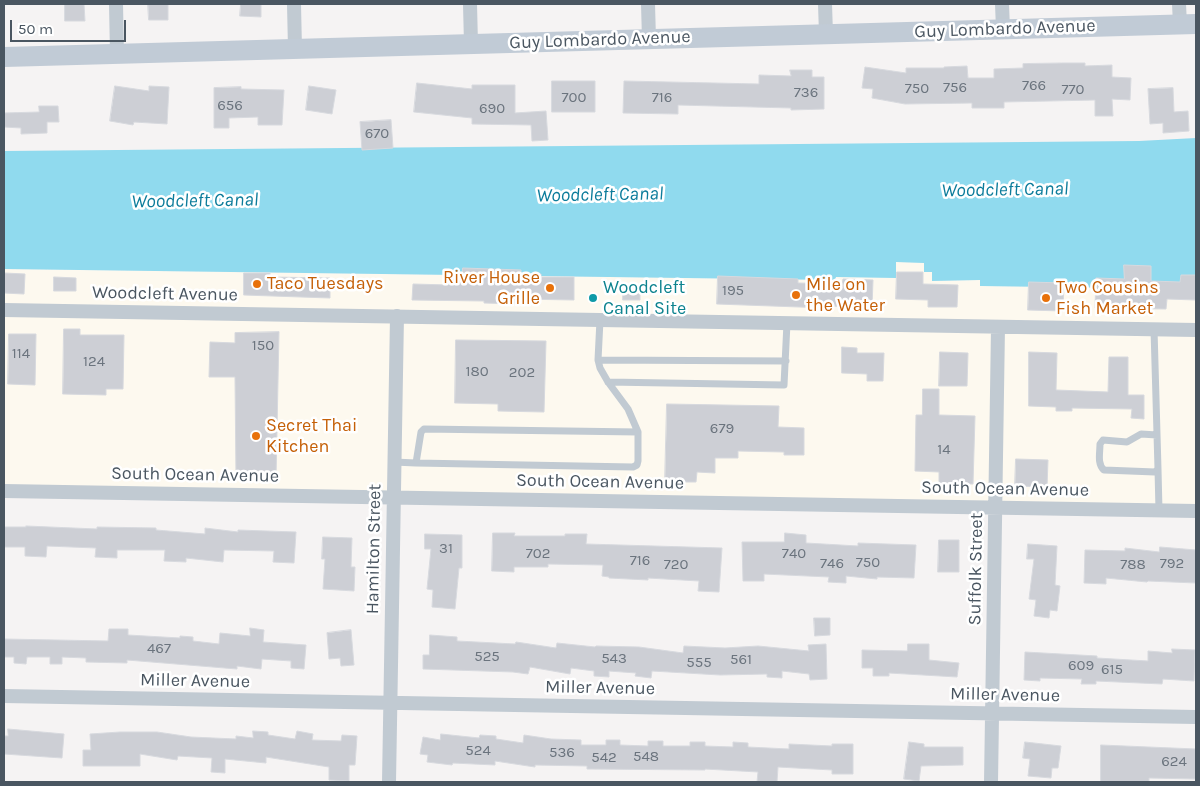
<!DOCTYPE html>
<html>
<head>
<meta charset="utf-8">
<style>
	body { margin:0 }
	#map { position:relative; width:1200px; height:786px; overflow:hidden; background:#f5f3f3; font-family:Karla,sans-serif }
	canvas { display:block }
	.frame { position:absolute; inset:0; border:5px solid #4a5661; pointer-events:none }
	.scale { position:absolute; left:10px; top:20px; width:116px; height:22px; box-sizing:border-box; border:2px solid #4a5661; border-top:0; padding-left:6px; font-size:15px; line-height:18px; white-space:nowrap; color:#4a5661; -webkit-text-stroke:4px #fff; paint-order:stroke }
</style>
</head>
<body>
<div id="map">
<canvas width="1200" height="786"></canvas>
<div class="frame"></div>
<div class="scale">50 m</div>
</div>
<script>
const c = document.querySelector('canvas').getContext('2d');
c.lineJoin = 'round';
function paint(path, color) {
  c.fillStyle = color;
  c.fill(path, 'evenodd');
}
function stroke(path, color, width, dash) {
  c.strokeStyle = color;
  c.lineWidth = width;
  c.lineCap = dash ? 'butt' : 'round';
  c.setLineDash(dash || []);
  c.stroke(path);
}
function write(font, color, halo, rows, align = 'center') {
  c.font = font + ' Karla,sans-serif';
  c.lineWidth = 5;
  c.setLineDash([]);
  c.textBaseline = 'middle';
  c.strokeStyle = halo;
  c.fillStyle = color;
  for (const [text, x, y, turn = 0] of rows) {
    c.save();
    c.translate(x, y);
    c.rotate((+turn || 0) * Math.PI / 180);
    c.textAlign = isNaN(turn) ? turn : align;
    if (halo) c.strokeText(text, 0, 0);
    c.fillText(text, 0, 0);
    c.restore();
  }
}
paint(new Path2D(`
	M896,262L924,263L932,272L933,281L980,280V286L1196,289V516L4,489V269L835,280L836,277L895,278Z`), '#fdf9ef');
paint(new Path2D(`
	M1196,138V289L980,286V280L932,281V272H924V263L896,262V278L836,277L835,280L4,269V151L1139,141Z`), '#90daee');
const building = new Path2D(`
	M65,4H84L85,21H65Z
	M148,4H168V20H149Z
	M241,4H261V17L240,16Z
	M1062,63H1085V66L1112,65V77L1131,78L1130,100L1112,99L1113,116H1095V100L1004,102V108H972V103L905,104L872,98L873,89L862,88L865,67L906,73V68H944V67L967,66L968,78H994V69L1023,68V64Z
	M790,70H812V77H824V109L791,110V108L678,105V114L623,113L624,81L759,84V75L791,76Z
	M552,81H595V112H552Z
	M417,83L472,89V85H515V113L546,111L548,140L532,141L531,125L472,124V118L414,112Z
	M115,86L149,91V86L169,87L167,124L134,122L133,125L110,121Z
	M309,86L336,90L332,114L306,110Z
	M241,87V89L284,90L282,125H258V117L229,118V128H214V88Z
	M1173,88L1174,112L1188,111L1189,131L1163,133V123L1150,124L1148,89Z
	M39,106H58L59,122H47V133L21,134V128L4,127V113L39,112Z
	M391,120L393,148L362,150L360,122Z
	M1124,265L1151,266V281L1180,282L1181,275H1196V300L1167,299L1166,309L1095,308L1096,278L1124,279Z
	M463,268L521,270V274H541V277H574V300L520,299V304L484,303V301L412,300L413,284L448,285V275L462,276Z
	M897,272H923V284L958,285L957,307H928V300L896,299Z
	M4,273L25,274L24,294L4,293Z
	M244,273H270V277L330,278V298L244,295Z
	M718,276L798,279V283L842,284L843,279L873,280L872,307L827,306V308L717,304Z
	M54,277L76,278V291H54Z
	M1029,282L1064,283L1063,311L1028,310Z
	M623,287H640V300H623Z
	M64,329H80V335H124L123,389H106V395L63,394Z
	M279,332L276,478L236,476L235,377H209L210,342L235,343V333Z
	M9,334H36L35,385L8,384Z
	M456,340L546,341L544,412L498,411V404L455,403Z
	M842,347L857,348V353H884L883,381H867V374L842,373Z
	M940,352L968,353L967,386H939Z
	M1029,352L1057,353L1056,390L1108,392L1109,357H1128V395H1144V419L1131,418L1132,409L1072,408V411H1056V407L1029,406Z
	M923,389H939V415L975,416L973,484H939V472L915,471L916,415H922Z
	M667,404L779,406L778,427L804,428V455H784V452L738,451V458H715V473L697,472L696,482H665Z
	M1016,459L1048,460L1047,487L1015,486Z
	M26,526L97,529V527L156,528V530L205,534V528L238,532V530L296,532L294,563L273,562L274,551L224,550L223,562L186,558V562L164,561L165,550H117V558L95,557L96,548L47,546L46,557L25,556V547H4V527H26Z
	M493,533H515L514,536H565V534H587L586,544L722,548L719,592L698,591L699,581L648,578V580L609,578V577L602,576L603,565L548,564V567H514V572L492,571Z
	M785,533L806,535V543L858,546V543L916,545L914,578L877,577V579L846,576V583L828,582L829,577L764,574V581H743L742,542H784Z
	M425,534L462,535V568H459L455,609L432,607L433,590L427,589L431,549H425Z
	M323,537L352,538L351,567H355L354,591L323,589L325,559H322Z
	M939,540H959V572H938Z
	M1028,544L1057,546L1055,585L1060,586L1057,611L1050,610L1049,618L1034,616L1036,600L1029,599L1034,559H1027Z
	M1160,547L1196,550V583L1148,581L1147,582L1106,578V584L1084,583L1085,550L1125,551V548L1159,552Z
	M814,618H830V635L815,636Z
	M250,628L264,630L263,642L306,645L304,669L291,668V661L262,659L261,669L237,666V669L127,660V663L86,662V658L62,657V664H50V657H27L26,664L14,663V657H4V639L108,641L109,629H128V635L180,638V636L193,637V641L219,644L220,633L250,636Z
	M351,630L354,665L341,666L340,658L329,659L327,633Z
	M430,635L457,637V641L515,644L516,642L556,648L557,643L595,647L596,646L639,647L683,653L684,646L725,648L758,646L809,651L808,645L826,644L827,679L810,680L809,674L782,671V678L767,677V674L720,675L652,671L651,678L635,676L636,673L609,671V677L594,676V671L571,668L570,674L530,667L528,674L513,672L423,669V655H429Z
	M908,644H929V660L959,663L957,677L889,673V676H873V668H862V650L907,651Z
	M1172,649L1195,650L1194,681L1163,679L1162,684L1096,681V684H1081L1082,679L1040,678V681L1024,680L1025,652L1097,656V658L1148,661V651L1172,653Z
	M8,729L64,734L62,758L4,754V736H8Z
	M253,731L268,732V735L295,739L297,731L313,734L312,740L341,741L342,735L357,736L355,765H349V781L329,780V767L266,757V763L225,759V773L211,772L212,758L178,756L177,760L140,754V766H83V750H91L90,734L120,732H157L191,737L236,739V736L253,738Z
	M441,734L479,738L480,735L496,736V739L523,743L524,735L551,739L581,740V745H606V740H620V745L648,746V741H663V746H690V742H705V746L733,747V742L748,743V747L789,749V744L832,746V744H853V774H832V770L778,767L777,782H757L758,772L705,769V770L587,769V766L535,765V767L495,761V765L453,763L452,765L427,762L428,755L420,754L423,737L440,740Z
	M909,742L924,744V747H963V765L921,766L919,781L904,779Z
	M1025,742L1061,746L1058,768H1052L1051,778L1028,776L1030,759L1023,758Z
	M1101,745L1196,749V779L1149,778V782H1101Z`);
paint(building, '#cdcfd5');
stroke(building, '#d7d9de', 1);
stroke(new Path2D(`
	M600,320L598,360L600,368L608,382L628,409L638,432
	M1154,329L1158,469L1155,472L1104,470C1097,464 1100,453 1100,444L1103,440L1127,442L1141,434L1157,435
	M598,360L786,361
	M608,382L784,385L787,323
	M394,462L416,463L633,467L637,465L638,461V432L424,429L421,432L416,463
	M1158,469L1159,511`), '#c1cad2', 7);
stroke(new Path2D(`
	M116,4L117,54
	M294,4L295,49
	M470,4L471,44
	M648,4L649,39
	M825,4L826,34
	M1002,4L1003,29
	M1179,4L1180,24
	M4,310L1196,330
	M4,491L1196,511
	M4,696L1196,717
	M389,782L397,316
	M991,782L998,327`), '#c1cad2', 14);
stroke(new Path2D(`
	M4,57L1196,24`), '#c1cbd6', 20);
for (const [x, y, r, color] of [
	[257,284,5,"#e8710a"],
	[550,288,5,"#e8710a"],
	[796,295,5,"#e8710a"],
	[593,298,5,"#0f9aa8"],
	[1046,298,5,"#e8710a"],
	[256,436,5,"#e8710a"]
]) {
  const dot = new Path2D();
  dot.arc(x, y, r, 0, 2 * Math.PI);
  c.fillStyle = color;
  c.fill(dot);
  stroke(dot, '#fff', 2);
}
write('15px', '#6b747e', null, [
	["766",1034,86],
	["756",955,88],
	["750",917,89],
	["770",1073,90],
	["736",806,93],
	["700",574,98],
	["716",662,98],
	["656",230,106],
	["690",492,109],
	["670",377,134],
	["195",733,291],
	["150",263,346],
	["114",21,354],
	["124",94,362],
	["180",477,372],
	["202",522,373],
	["679",722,429],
	["14",944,450],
	["31",446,549],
	["702",538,554],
	["740",794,554],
	["716",640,561],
	["750",868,563],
	["746",832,564],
	["792",1172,564],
	["720",676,565],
	["788",1133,565],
	["467",159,649],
	["525",487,657],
	["543",614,659],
	["561",741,660],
	["555",699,663],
	["609",1081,666],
	["615",1112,670],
	["524",478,751],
	["536",562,753],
	["548",646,757],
	["542",604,758],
	["624",1174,762]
]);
write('18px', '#4a5661', '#fff', [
	["Guy Lombardo Avenue",1005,29,-2],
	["Guy Lombardo Avenue",600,40,-2],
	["Woodcleft Avenue",165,294,1],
	["South Ocean Avenue",195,475,1],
	["South Ocean Avenue",600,482,1],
	["South Ocean Avenue",1005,489,1],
	["Hamilton Street",374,549,-89],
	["Suffolk Street",976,569,-89],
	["Miller Avenue",195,681,1],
	["Miller Avenue",600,688,1],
	["Miller Avenue",1005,695,1]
]);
write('18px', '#c56008', '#fff', [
	["River House",540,278,"right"],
	["Grille",540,299,"right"],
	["Taco Tuesdays",267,284],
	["Mile on",806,285],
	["the Water",806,306],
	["Two Cousins",1056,288],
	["Fish Market",1056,309],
	["Secret Thai",266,426],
	["Kitchen",266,447]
], 'left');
write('18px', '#0d838f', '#fff', [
	["Woodcleft",603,288],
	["Canal Site",603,309]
], 'left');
write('italic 19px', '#0c7c9b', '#fff', [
	["Woodcleft Canal",1005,190,-1],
	["Woodcleft Canal",600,195,-1],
	["Woodcleft Canal",195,201,-1]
]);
</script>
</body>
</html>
